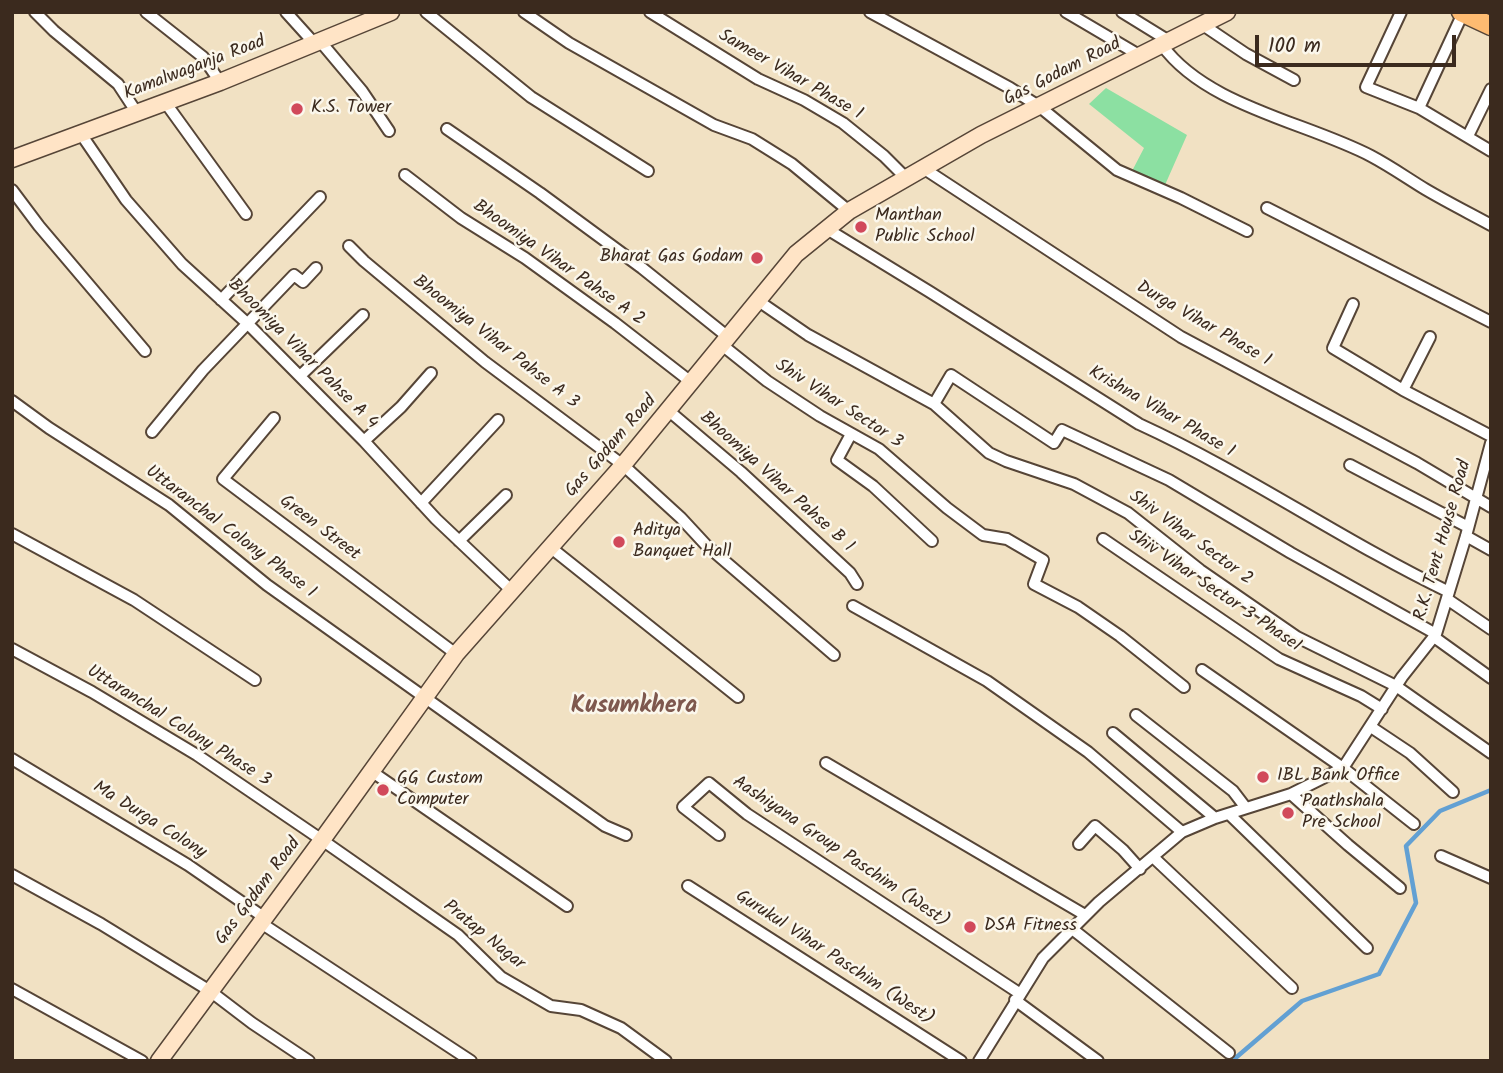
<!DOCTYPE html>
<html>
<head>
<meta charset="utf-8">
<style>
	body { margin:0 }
	#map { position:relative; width:1503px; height:1073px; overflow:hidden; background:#f1e1c3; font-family:Kalam,sans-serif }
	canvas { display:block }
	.frame { position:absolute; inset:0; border:14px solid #3b2a1e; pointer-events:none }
	.scale { position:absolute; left:1255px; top:35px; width:201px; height:32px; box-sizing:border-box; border:4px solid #3b2a1e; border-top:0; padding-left:9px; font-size:21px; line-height:24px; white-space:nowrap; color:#3b2a1e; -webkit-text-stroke:5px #fbf7ec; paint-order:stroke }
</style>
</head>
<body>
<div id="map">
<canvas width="1503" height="1073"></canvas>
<div class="frame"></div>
<div class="scale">100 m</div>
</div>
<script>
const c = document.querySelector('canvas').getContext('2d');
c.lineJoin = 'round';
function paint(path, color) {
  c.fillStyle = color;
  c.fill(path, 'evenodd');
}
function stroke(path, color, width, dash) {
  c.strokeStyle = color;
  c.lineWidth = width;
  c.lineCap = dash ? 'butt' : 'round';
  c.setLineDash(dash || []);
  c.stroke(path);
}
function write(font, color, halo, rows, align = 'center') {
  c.font = font + ' Kalam,sans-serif';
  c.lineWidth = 5;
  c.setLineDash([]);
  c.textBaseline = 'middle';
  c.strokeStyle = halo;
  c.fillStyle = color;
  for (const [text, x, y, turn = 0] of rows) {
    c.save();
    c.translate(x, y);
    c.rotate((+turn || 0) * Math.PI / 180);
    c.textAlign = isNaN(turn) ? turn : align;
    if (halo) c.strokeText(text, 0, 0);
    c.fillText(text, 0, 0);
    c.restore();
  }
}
paint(new Path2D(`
	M1106,88L1187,135L1165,185L1131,173L1144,148L1089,104Z`), '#8ce0a2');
stroke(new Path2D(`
	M1232,1061L1302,1001L1379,974L1416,903L1406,846L1440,811L1491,790`), '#62a0d3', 4.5);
const minor = new Path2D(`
	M35,12L54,31L118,84L137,113
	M146,12L203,57L220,82
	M286,12L314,43
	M426,12L531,97L648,171
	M524,12L569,43L714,125L752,139L792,164L849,211
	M650,12L758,79L804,100L843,123L884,156L906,178
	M870,12L1010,88L1040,107L1117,170L1181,198L1247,231
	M1066,12L1139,55
	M1122,12L1169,41
	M1401,12L1366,87L1419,108L1491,151
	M1203,25L1246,54L1294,80
	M320,41L362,91L389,131
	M1162,45C1206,106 1306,122 1371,156C1390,166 1407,178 1425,189C1447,202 1469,213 1491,225
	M165,102L246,214
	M1419,108L1463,13
	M447,129L540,193L642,268L728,337
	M81,134L126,200L182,264L248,324L364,441L436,519L511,590
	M1468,136L1491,89
	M923,168L1181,337L1417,463L1491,507
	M405,175L461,218L525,258L615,323L691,382
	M12,190L39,226L145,351
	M1267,208L1491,322
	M827,229L930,292L1139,424C1246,473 1343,541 1449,592
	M349,246L364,261L485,362L623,465L681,518L706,545L834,655
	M221,300L320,197
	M757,300L808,335L934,404L989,453L1006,461L1074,484L1128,513L1200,570L1297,637L1396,686L1491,753
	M1353,304L1333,348L1403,390L1491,436
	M722,345L767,381L820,416L879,449L947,508L983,535L1007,539L1043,560L1034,584L1078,607L1120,636L1184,687
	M300,376L363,315
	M1403,390L1430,337
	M12,401L49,428L169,505L267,585L605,826L626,835
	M934,404L951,375L1054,443L1062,430L1169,480L1291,553L1436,634
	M669,411L741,472L850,573L857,584
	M274,418L223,479L456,654
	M152,432L203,370L294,275L303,282L316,268
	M851,434L837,460L873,486L932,541
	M364,441L401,407L431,373
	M1350,465L1468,527
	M421,503L498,420
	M12,534L134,600L255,680
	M1466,536L1491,550
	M1103,539L1279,659L1361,696L1382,709
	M459,541L506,495
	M550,547L738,697
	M1447,599L1491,629
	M853,606L987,681L1088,752L1182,832
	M1434,637L1491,678
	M12,649L92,692L197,755L322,840L458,935L501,977L551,1006L581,1010L621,1028L666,1061
	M1202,670L1343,768L1414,824
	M1136,715L1233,791L1246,808
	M1371,727L1410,753L1453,792
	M1113,733L1215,818
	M12,759L188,865L265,918
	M826,763L1085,915
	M371,771L567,906
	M1291,794L1348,845L1400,888
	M1229,814L1367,948
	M719,835L683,807L709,783L747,814L1019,993
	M1079,844L1095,826L1123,850L1140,869
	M1441,856L1491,878
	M1153,857L1292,988
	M12,875L101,924L210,991L252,1023L309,1061
	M688,886L961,1061
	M261,923L471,1061
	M1071,928L1229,1053
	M12,989L142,1061
	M1015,1000L1098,1061
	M979,1061L1043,958L1099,902L1182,832L1215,818L1291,794L1343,768L1402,677L1436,634L1466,536L1491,443`);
const secondary = new Path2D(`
	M12,159L220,82L391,12
	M159,1061L322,840L456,654L623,465L796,254L849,211L981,135L1227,12`);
const primary = new Path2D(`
	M1461,12L1491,26`);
stroke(minor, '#564537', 14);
stroke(secondary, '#564537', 19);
stroke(primary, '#564537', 21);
stroke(minor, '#fff', 10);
stroke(secondary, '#ffe4c6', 16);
stroke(primary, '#febb71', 18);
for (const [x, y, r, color] of [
	[297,109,7,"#d1495b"],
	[861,227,7,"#d1495b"],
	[757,258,7,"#d1495b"],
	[619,542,7,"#d1495b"],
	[1263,777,7,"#d1495b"],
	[383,790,7,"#d1495b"],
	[1288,813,7,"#d1495b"],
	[970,927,7,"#d1495b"]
]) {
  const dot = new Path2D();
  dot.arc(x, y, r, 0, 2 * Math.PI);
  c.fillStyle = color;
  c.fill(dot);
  stroke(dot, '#fbf7ec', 2.5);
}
write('18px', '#3b2a1e', '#fbf7ec', [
	["Kamalwaganja Road",195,69,-21],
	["Gas Godam Road",1063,73,-27],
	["Sameer Vihar Phase 1",790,76,30],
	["Bhoomiya Vihar Pahse A 2",558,264,35],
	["Durga Vihar Phase 1",1203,325,30],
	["Bhoomiya Vihar Pahse A 3",495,343,38],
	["Bhoomiya Vihar Pahse A 4",302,355,45],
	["Shiv Vihar Sector 3",838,405,33],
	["Krishna Vihar Phase 1",1161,413,30],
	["Gas Godam Road",612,447,-49],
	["Bhoomiya Vihar Pahse B 1",776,483,42],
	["Green Street",319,529,37],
	["Uttaranchal Colony Phase 1",230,533,37],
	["Shiv Vihar Sector 2",1190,539,36],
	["R.K. Tent House Road",1444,541,-74],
	["Shiv Vihar Sector 3 Phase1",1214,592,34],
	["Uttaranchal Colony Phase 3",178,727,32],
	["Ma Durga Colony",149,821,32],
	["Aashiyana Group Paschim (West)",840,853,34],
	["Gas Godam Road",259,892,-53],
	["Pratap Nagar",483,936,39],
	["Gurukul Vihar Paschim (West)",834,959,33]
]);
write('18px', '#3b2a1e', '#fbf7ec', [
	["K.S. Tower",311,109],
	["Manthan",875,217],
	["Public School",875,238],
	["Bharat Gas Godam",743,258,"right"],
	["Aditya",633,532],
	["Banquet Hall",633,553],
	["IBL Bank Office",1277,777],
	["GG Custom",397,780],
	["Computer",397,801],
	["Paathshala",1302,803],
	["Pre School",1302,824],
	["DSA Fitness",984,927]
], 'left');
write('bold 24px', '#7e584e', '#fbf7ec', [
	["Kusumkhera",634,708]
]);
</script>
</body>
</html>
